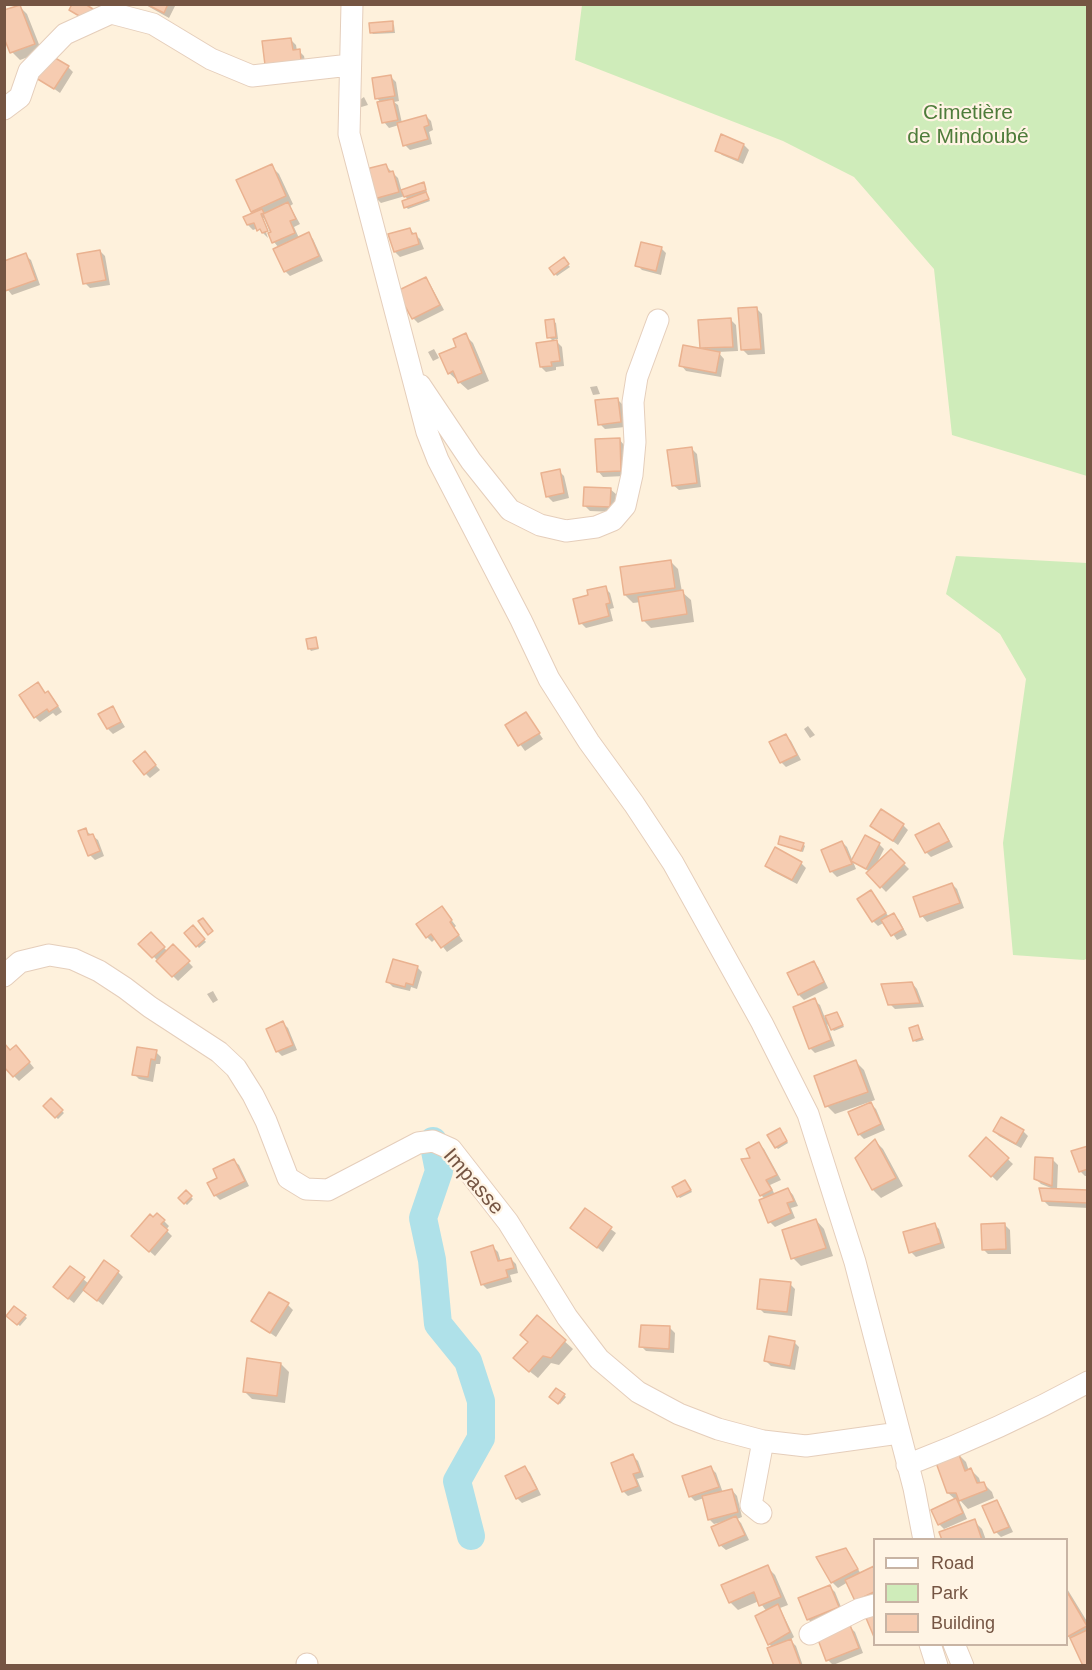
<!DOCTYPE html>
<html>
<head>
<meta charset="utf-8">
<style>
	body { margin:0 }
	#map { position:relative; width:1092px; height:1670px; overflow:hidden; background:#fef1dc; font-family:Helvetica,sans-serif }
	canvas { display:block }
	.frame { position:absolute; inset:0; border:6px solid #755543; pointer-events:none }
	.legend { position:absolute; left:873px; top:1538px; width:195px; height:108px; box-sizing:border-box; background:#fff4e4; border:2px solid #c8b4a4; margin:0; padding:8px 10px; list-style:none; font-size:18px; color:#755543 }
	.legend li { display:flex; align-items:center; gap:12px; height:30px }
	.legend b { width:30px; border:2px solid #c8b4a4 }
</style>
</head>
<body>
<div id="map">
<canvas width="1092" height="1670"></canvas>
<div class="frame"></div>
<ul class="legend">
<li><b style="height:8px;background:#fff"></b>Road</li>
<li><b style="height:16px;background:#cfecba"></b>Park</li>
<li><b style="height:16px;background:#f6ccb1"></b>Building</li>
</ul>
</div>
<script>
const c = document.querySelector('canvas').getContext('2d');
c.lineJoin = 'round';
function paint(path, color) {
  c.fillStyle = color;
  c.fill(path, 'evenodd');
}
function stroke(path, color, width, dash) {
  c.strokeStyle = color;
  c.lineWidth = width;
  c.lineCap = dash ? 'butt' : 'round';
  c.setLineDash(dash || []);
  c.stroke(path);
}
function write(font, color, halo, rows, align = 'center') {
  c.font = font + ' Helvetica,sans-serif';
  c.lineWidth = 4.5;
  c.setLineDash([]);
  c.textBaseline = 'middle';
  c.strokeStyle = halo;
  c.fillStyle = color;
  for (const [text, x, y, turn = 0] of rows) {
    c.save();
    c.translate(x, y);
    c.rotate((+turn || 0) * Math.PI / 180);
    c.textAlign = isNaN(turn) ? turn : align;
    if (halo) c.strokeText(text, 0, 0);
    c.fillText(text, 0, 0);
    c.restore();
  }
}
paint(new Path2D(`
	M582,5H1087V476L952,435L934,269L854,177L783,141L575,60Z
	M956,556L1087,563L1088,958L1084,960L1013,955L1003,843L1026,679L1000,634L946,594Z`), '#cfecba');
paint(new Path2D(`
	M144,4H176L169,18Z
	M19,6L27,14L42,52L20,60L12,52L4,33Z
	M392,23L394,25L395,33L373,34L371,32Z
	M291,40L296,45L297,51H299L304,56L306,66L271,70Z
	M68,67L73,72L60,93L38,77Z
	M391,77L396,82L399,101L394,102L398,105L402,123L426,116L431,121L433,130L429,132L432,144L410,150L405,145L399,125L389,128L384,122L381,103L377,98Z
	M358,96L361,99L364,97L368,105L358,108Z
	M722,136L744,145L749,150L743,164L722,155L717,150Z
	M271,166L279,174L293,204L290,206L300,224L294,227L299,238L308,234L313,239L323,261L290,276L285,271L279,248L274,242L264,218H261L268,238L258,228L253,230L248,225L255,214L252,211Z
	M386,166L398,178L402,192L423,184L427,192H425L430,201L408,209L406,207L408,200L405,196L381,203L376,198Z
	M409,229L420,239L424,249L400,257L395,252Z
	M661,248L666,253L661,275L642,270L637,265Z
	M100,251L105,256L110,285L90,288L85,283Z
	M25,255L31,260L40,285L12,295L4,285V263Z
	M563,259L570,267L557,276L551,268Z
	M425,278L430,284L444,310L418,323L413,318Z
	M757,309L762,314L765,354L748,355L743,350Z
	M731,320L736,325L738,351L718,352L724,359L721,377L686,371L681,365L705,351L702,348Z
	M553,321L556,323L558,339H554L562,347L564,366L556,367V370L546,372L541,367L554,342L549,337Z
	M465,335L473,343L489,381L468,390L449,373Z
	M434,349L439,358L433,361L428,352Z
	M597,386L600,394L593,395L590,387Z
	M617,399L622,404L625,427L605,429L600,424Z
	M619,439L624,445L625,476L603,477L598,471Z
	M692,449L697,454L701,487L679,490L673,485Z
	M559,471L564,476L569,498L553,502L547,496Z
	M610,489L616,494L615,512L590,511L585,506Z
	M670,561L678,569L682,592L691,600L694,622L651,628L643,620L641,602L633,603L625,595Z
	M605,588L610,593L614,608L610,609L613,621L586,628L581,623L590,596Z
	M315,639L319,649L311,651L309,648Z
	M38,684L46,694L48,693L53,698L62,712L56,716L53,713L40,722L35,717Z
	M113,708L125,727L113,734L108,729Z
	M526,714L543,739L525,751L507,726Z
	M808,726L815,735L810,738L804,729Z
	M786,735L791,741L801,760L786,767L781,762Z
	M149,758L160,770L150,778L145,773Z
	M903,825L908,830L898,845L872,826Z
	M939,825L944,830L953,847L931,857L926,852Z
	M85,830L98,840L104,856L95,860L90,855Z
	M842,842L847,847L856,869L837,877L832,872L823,850Z
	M779,844H803L805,846L803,852Z
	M879,844L884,849L876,865L891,851L909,869L886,892L868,873L870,872L853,861Z
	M801,863L806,868L797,884L772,871L767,866Z
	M952,884L957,889L964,908L927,922L922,916L915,898Z
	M871,892L889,917L894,915L899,920L907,935L897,940L885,922L878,926L873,921Z
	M442,908L456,926L454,928L463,941L447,952L436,938L432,942L427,937Z
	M193,927L206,942L199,948L186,933Z
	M151,934L168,952L173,946L193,967L178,981L141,944Z
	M813,962L818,967L828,988L804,1000L799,995L789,974Z
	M417,967L422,972L417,989L411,987L410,991L393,987L388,982Z
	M912,983L917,989L924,1007L895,1009L890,1004Z
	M213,991L218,1000L213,1003L207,994Z
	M814,1000L820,1005L825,1018L837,1013L844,1027L834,1031L827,1024L835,1046L815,1053L810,1048Z
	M283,1023L288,1028L297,1050L282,1056L277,1051Z
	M918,1027L924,1040L916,1042L914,1040Z
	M10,1052H21L34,1068L19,1081L14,1076Z
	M156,1052L161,1057L160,1064H156L153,1082L139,1079L134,1074Z
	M856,1062L864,1070L875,1100L835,1114L827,1106Z
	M51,1100L64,1113L58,1119L45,1106Z
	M871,1104L876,1109L885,1130L864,1139L859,1134Z
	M994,1131H1023L1028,1136L1021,1148L999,1136Z
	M781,1132L788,1143L778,1149L776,1147Z
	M986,1139L1013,1164L997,1181L971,1156Z
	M875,1141L883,1149L903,1186L881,1198L873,1190L856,1158Z
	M759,1144L764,1149L781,1180L770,1185L775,1195L788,1189L793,1195L798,1206L791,1208L795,1218L775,1227L770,1222L765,1199L761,1195L753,1159Z
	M1088,1147V1176H1085L1080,1171Z
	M1052,1159L1058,1165L1057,1190L1088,1192V1208L1049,1206L1044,1201L1056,1190L1041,1184L1036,1179Z
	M233,1160L239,1165L249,1186L220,1200L215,1195L219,1178Z
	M687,1184L692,1192L680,1198L678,1196Z
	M186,1192L193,1199L187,1205L180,1198Z
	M585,1210L616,1233L603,1252L572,1228Z
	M816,1220L824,1229L833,1256L801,1266L793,1258Z
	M164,1221L169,1226L166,1230L172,1236L155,1256L138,1241Z
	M934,1224L939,1229L945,1248L916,1257L911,1252Z
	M1005,1225L1010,1230L1011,1254H988L983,1249Z
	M493,1247L498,1252L501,1262L511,1259L516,1264L518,1273L510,1275L512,1282L487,1289L482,1284Z
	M70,1268L89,1284L118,1272L123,1277L103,1305L84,1290L74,1303L60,1292Z
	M790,1284L795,1289L792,1316L764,1313L759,1308Z
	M288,1305L293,1310L276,1337L253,1321Z
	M15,1308L27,1318L20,1326L8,1316Z
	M538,1317L573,1349L559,1365L551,1363L538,1378L523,1366Z
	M670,1328L675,1333L674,1353L646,1351L641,1346Z
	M794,1342L799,1347L795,1370L771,1366L766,1361Z
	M281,1364L289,1372L285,1403L252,1399L244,1391Z
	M564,1395L566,1397L560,1404L553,1399Z
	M958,1454L966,1462L969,1471L971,1470L979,1478L981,1484H984L992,1492L994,1498L968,1509L958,1498L967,1519L944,1529L939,1524L956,1500L948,1493Z
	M633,1456L638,1461L644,1477L637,1479L642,1491L628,1496L623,1491Z
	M525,1468L530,1473L541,1495L522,1503L517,1498Z
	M711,1468L716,1473L723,1493L732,1490L737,1496L742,1517L737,1519L741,1523L749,1540L726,1550L720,1545L722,1522L714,1524L709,1519L704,1498L695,1501L690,1496Z
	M996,1502L1001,1507L1013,1532L1001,1537L996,1532Z
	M974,1521L982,1529L986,1540H943Z
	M846,1550L861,1574L874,1568V1600L862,1606L848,1582L838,1588L832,1582L818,1557Z
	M767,1567L775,1575L788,1605L780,1608L794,1637L790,1640L796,1646L803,1666H775L772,1647L769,1644L767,1612L759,1601L738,1610L730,1602Z
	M830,1587L835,1592L843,1612L813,1624L808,1619Z
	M1066,1587L1088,1623V1666L1066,1633Z
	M850,1627L855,1632L863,1653L833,1665L828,1660Z`), '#0003');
stroke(new Path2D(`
	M433,1141L439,1171L423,1218L432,1260L438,1324L468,1361L481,1401V1438L457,1481L471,1536`), '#afe1e9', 28);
const building = new Path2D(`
	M72,4H85L93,9L86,20L69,10Z
	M146,4H168L164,13Z
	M20,5L35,44L10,53L4,38V10Z
	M393,21V31L370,33L369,23Z
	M291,38L293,50L300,49L301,61L265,65L262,41Z
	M50,55L69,66L54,89L36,78Z
	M391,75L395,96L375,99L372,78Z
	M393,99L398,120L382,123L377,102Z
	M426,115L429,125L424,127L428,139L403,146L397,123Z
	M721,134L744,144L738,160L715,151Z
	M272,164L286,196L251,212L236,180Z
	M386,164L389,172L393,171L399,192L374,199L366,169Z
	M424,182L426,190L404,197L401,190Z
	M426,192L429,199L404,208L402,201Z
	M288,202L296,219L290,221L295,233L272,243L268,233L271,232L263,214Z
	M262,209L264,213L261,214L268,231L262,233L260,229L257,231L254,223L247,225L243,217Z
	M410,228L412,234L416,233L419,244L394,252L388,234Z
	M309,232L319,256L284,272L273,249Z
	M641,242L662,247L656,271L635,266Z
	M100,250L106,280L83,284L77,254Z
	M26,253L36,280L5,291L4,261Z
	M564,257L569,264L554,275L549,268Z
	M426,277L440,305L412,319L397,291Z
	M757,307L761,349L741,350L738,308Z
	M731,318L733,347L700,348L698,320Z
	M554,319L556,337L547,338L545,320Z
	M466,333L482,373L458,383L453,371L448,374L439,354L456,347L453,339Z
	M557,340L560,361L551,362L552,366L540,367L536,343Z
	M683,345L720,352L716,373L679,366Z
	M618,398L621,422L598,425L595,400Z
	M620,438L621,471L597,472L595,439Z
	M692,447L697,483L672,486L667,450Z
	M560,469L564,493L546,497L541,473Z
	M584,487L611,488L610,507L583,506Z
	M671,560L675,588L624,595L620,567Z
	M606,586L610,603L606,604L609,616L579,624L573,599L588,595L587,590Z
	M683,590L687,614L642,621L638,597Z
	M316,637L318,648L308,649L306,639Z
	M38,682L45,693L48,691L58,706L49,712L47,709L34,718L19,695Z
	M113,706L121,722L107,729L98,714Z
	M526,712L540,733L518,746L505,725Z
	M786,734L797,755L780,763L769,742Z
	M145,751L156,765L144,775L133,761Z
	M881,809L904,824L893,841L870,826Z
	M939,823L949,841L925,853L915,835Z
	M86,828L88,835L93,834L100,851L88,856L78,831Z
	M865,835L880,843L866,869L851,861Z
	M780,836L804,843L801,851L778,844Z
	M842,841L852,864L830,872L821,850Z
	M775,847L802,862L792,880L765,866Z
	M891,849L905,863L880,888L866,873Z
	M952,883L960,903L920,917L913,897Z
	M871,890L886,913L872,922L857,899Z
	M442,906L452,920L450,922L459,935L441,948L431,934L426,938L416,924Z
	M894,913L903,929L891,936L881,920Z
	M203,918L213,931L208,935L198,921Z
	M193,925L205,939L196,947L184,933Z
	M151,932L165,947L152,958L138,944Z
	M173,944L190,961L172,977L156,961Z
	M393,959L418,966L413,985L406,983L405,987L386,982Z
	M814,961L824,982L798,995L787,973Z
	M912,982L920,1003L888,1005L881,984Z
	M815,998L831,1040L809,1049L793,1007Z
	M837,1012L843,1025L831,1030L825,1016Z
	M283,1021L293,1045L276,1052L266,1029Z
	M918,1025L922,1038L913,1041L909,1028Z
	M4,1043L10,1050L16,1045L30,1062L13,1077L4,1067Z
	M137,1047L157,1050L155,1060L151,1059L148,1077L132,1075Z
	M856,1060L868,1092L825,1107L814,1076Z
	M51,1098L63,1110L55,1118L43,1106Z
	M871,1102L881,1124L858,1135L848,1112Z
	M1001,1117L1024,1130L1016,1144L993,1131Z
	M780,1128L787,1141L775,1148L767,1135Z
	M986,1137L1009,1158L991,1177L969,1156Z
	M875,1139L896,1178L872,1190L855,1158Z
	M759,1142L777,1175L766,1180L772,1190L760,1196L741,1159L750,1158L746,1149Z
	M1088,1146V1169L1079,1172L1071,1151Z
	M1035,1157L1053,1158L1052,1186L1034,1179Z
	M234,1159L245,1181L214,1196L207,1183L217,1178L213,1169Z
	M685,1180L691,1190L677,1197L672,1187Z
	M788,1188L794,1201L787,1203L791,1213L768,1223L759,1200Z
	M1039,1188L1088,1190V1203L1042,1201Z
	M186,1190L192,1196L184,1204L178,1198Z
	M585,1208L612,1227L597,1248L570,1228Z
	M157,1213L165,1220L161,1224L168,1230L149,1252L131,1236L150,1214L153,1217Z
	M816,1219L826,1248L791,1259L782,1230Z
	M935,1223L941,1243L909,1253L903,1232Z
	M1005,1223L1006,1249L982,1250L981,1224Z
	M493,1245L498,1261L511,1258L514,1268L506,1270L508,1277L481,1285L471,1252Z
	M104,1260L119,1271L97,1301L83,1290Z
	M70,1266L85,1277L68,1299L53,1287Z
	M760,1279L791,1282L787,1312L757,1309Z
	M269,1292L289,1303L270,1333L251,1321Z
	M14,1306L26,1315L17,1325L6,1316Z
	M537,1315L566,1340L551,1358L543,1356L529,1372L513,1358L528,1342L520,1335Z
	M641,1325L670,1326L669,1349L639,1347Z
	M769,1336L795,1341L790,1366L764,1361Z
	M247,1358L281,1363L277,1396L243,1392Z
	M556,1388L565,1394L558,1404L549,1397Z
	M958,1452L965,1471L971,1468L977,1483L984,1482L987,1490L959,1501L956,1493H947L935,1460Z
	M633,1454L640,1472L633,1474L638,1486L622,1492L611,1463Z
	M525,1466L537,1489L516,1499L505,1476Z
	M711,1466L719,1487L689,1497L682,1476Z
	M732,1489L738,1512L708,1520L702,1496Z
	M956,1498L963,1513L938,1525L931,1510Z
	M997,1500L1009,1527L994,1533L982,1506Z
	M736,1516L745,1535L719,1546L711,1527Z
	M975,1519L982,1540H942L939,1532Z
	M846,1548L858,1569L831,1583L816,1557Z
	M768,1565L781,1597L759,1606L754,1592L729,1603L721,1585Z
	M874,1566V1592L855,1601L845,1580Z
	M830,1585L839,1607L807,1620L798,1598Z
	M1066,1590L1087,1626L1067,1637H1066Z
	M778,1604L790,1632L768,1645L755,1616Z
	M874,1614V1637L866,1618Z
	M850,1625L859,1648L826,1661L817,1637Z
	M1087,1630L1088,1666H1083L1070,1638Z
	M791,1639L801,1666H774L767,1648Z`);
paint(building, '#f6ccb1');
stroke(building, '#eab290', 1.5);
const minor = new Path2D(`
	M352,4L349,134L427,432L438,460L521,620L549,679L589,742L634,804L673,863L762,1023L808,1114L855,1262L914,1488L924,1540
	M4,109L20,97L29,71L65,34L111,13L153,24L211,59L252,76L350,65
	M420,385L471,461L510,510L540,525L566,531L596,527L613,520L625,506L632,475L635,442L633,402L637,377L658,320
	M4,976L20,962L49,955L73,959L99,971L125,988L150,1007L219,1052L236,1068L253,1095L266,1121L288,1178L306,1189L328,1190L418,1143L433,1141L451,1149L508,1222L567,1317L599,1359L638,1392L679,1414L718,1429L763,1441L806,1446L899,1433
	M907,1465C970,1441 1029,1414 1088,1382
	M761,1513L751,1505L763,1441
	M810,1634L860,1609L874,1605
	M930,1644L937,1666
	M954,1644L963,1666
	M307,1666V1664`);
stroke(minor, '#e5cebb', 23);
stroke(minor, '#fff', 21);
write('21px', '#4e7c3a', '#fff4e4', [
	["Cimetière",968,113],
	["de Mindoubé",968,137]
]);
write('21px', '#755543', '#fff4e4', [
	["Impasse",473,1182,49]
]);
</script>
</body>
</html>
